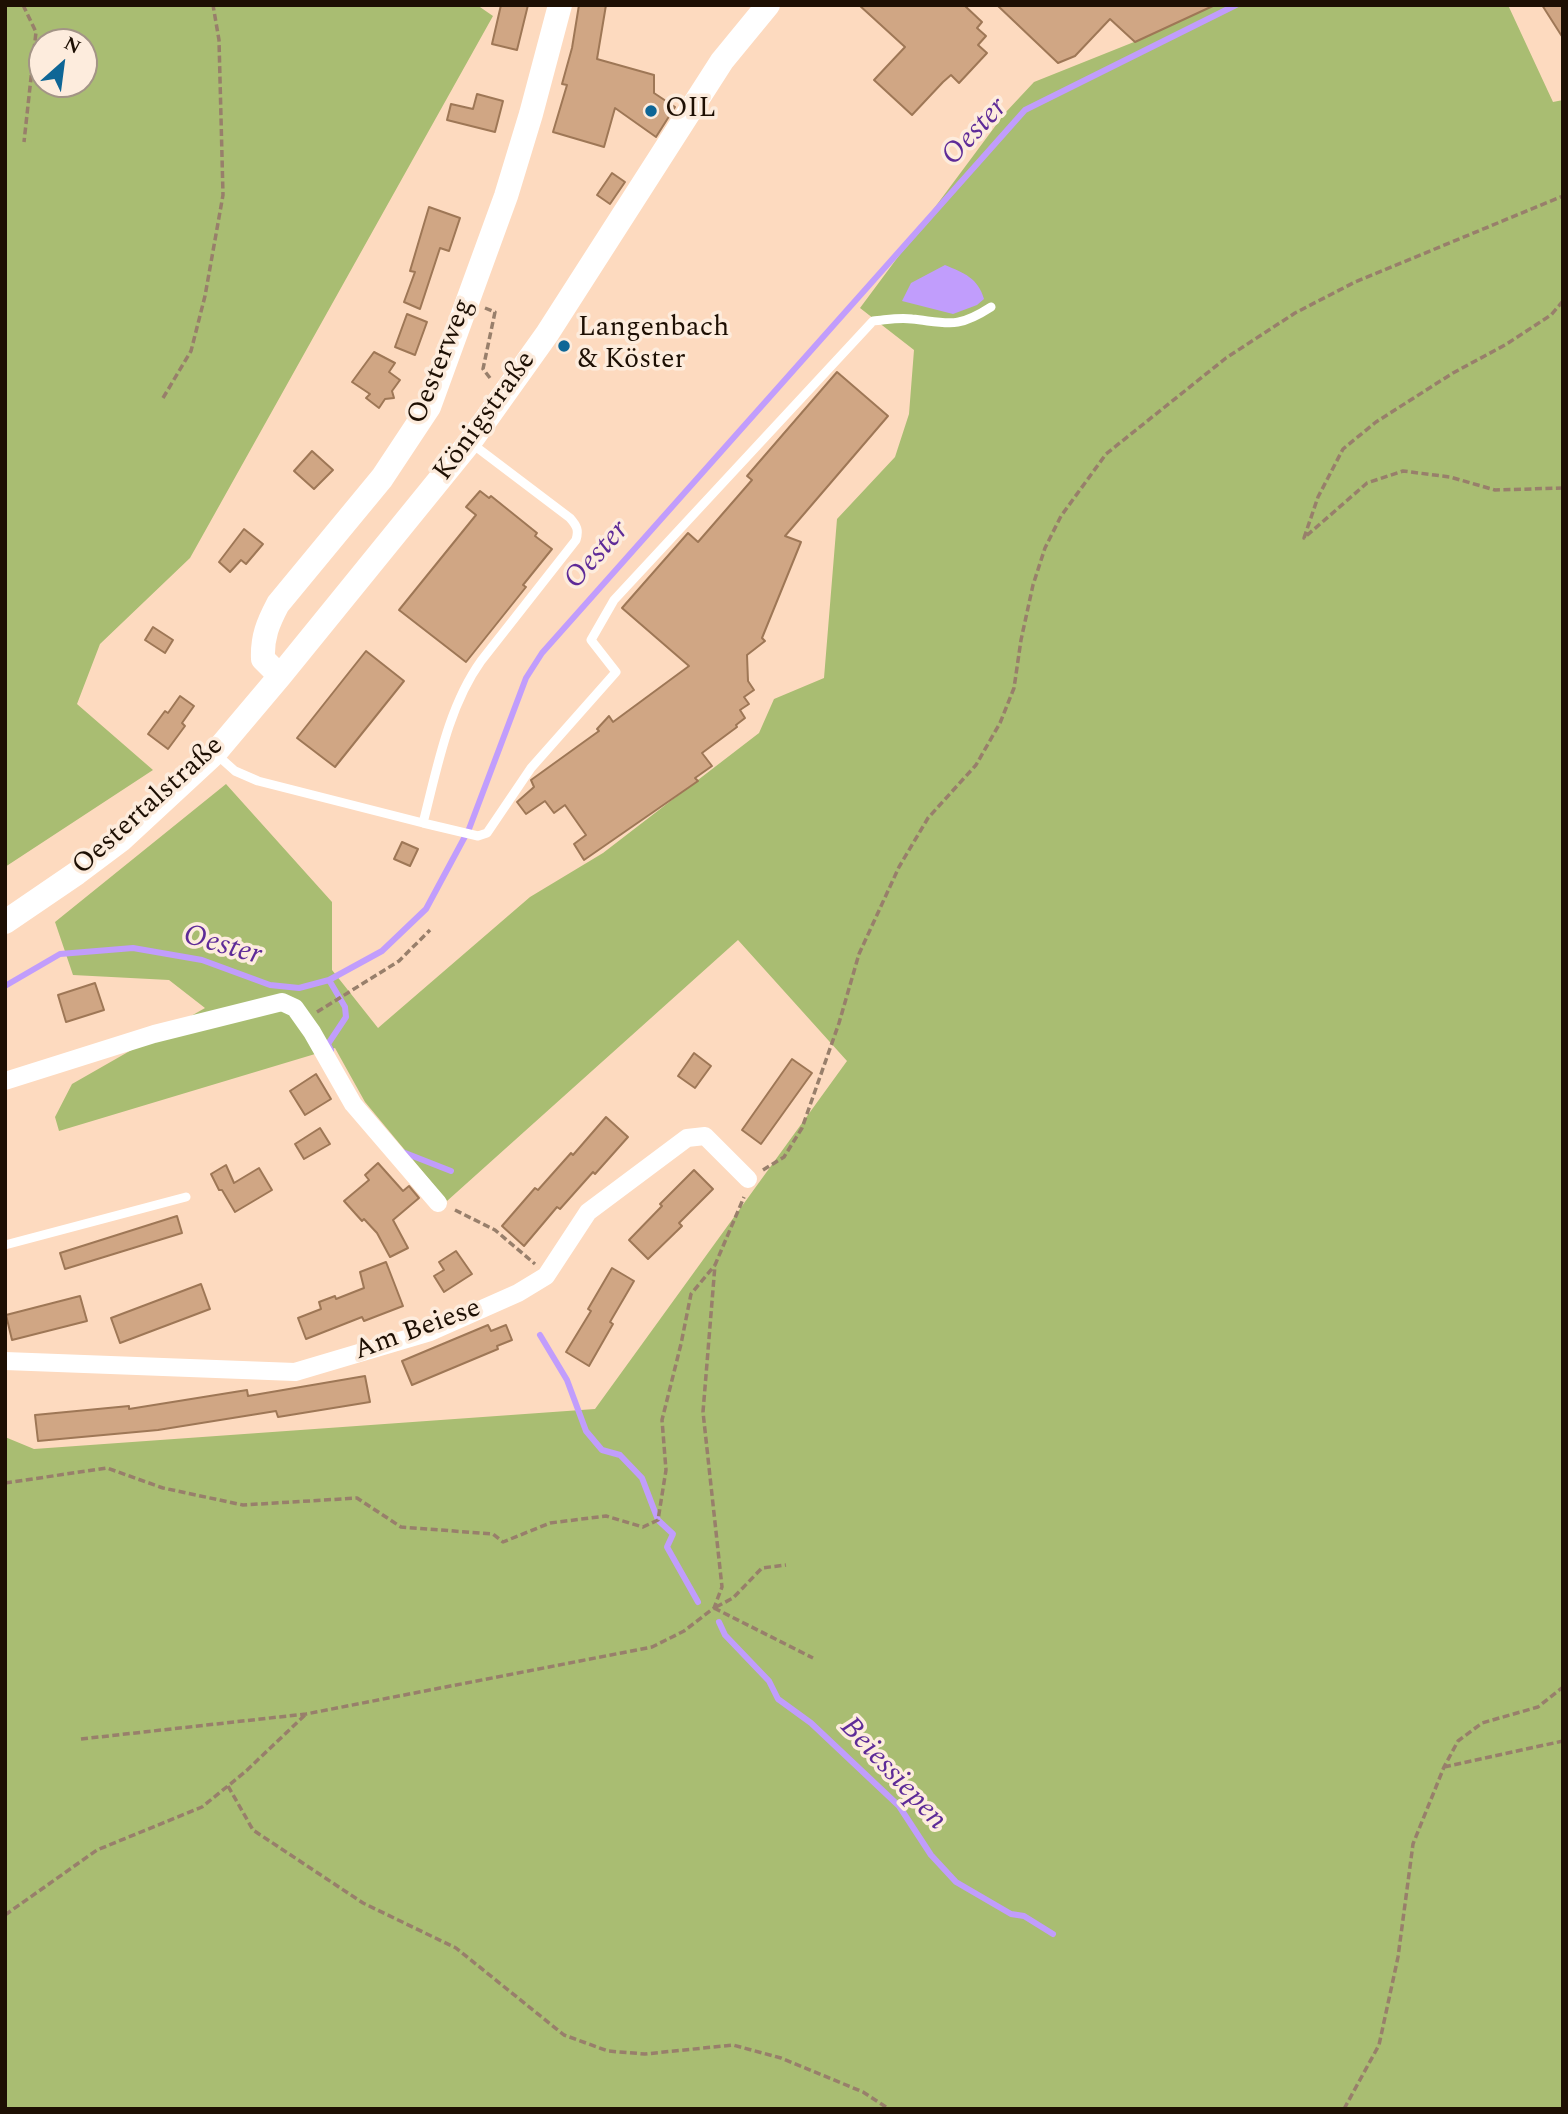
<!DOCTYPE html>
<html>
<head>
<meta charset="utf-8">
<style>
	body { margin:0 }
	#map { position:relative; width:1568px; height:2114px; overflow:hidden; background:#fddabf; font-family:Spectral,serif }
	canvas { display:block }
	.frame { position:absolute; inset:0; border:7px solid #1d0f03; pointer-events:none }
	.north { position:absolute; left:28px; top:28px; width:70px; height:70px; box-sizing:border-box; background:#fdecdd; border:2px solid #a39486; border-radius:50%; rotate:28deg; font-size:19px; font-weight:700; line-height:28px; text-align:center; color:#1d0f03 }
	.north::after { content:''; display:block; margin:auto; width:24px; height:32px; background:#0e6696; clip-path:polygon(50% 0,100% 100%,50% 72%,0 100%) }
</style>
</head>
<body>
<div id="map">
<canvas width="1568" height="2114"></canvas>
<div class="frame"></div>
<div class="north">N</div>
</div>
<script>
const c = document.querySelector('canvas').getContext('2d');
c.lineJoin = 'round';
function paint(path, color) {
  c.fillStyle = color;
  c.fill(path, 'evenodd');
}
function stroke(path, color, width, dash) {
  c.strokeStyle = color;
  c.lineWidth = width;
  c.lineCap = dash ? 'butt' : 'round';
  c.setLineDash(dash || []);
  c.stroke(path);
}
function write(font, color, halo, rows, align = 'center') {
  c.font = font + ' Spectral,serif';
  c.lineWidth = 7;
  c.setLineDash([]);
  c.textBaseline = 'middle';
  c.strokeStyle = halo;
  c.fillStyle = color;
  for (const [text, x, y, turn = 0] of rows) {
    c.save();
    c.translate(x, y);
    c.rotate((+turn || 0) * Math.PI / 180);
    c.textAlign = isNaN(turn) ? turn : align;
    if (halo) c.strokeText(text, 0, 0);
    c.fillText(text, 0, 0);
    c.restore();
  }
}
paint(new Path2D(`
	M5,5H477L493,16L190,558L100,644L77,704L153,770L5,867ZM42,42H84V84H42Z
	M1215,5H1508L1553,102L1563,100V2109H5V1437L34,1449L595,1409L847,1061L738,940L447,1201L365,1102L335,1048L59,1131L55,1117L72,1084L205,1008L169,980L73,975L55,922L226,784L332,902V970L378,1028L530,897L603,853L759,733L774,699L824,678L837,519L895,457L909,414L914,350L860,308L1005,113L1034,82L1134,42Z`), '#a9bd72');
paint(new Path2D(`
	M945,265C964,273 978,278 984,299L977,305L953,314L902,301L911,283Z`), '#c19dfc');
stroke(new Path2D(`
	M329,980L345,1007L346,1017L328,1044L331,1050
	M5,986L60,954L133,948L202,960L270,985L299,988L329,980L382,951L426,909L469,829L526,678L542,653L1025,110L1236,5
	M400,1151L451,1171
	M540,1335L567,1380L586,1431L602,1450L620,1455L642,1478L658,1520L673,1534L667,1547L698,1602
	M719,1622L725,1635L769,1681L778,1699L811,1723L899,1806L931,1855L956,1882L1011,1914L1024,1916L1053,1934`), '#c19dfc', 6);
const building = new Path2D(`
	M501,5H528L517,50L492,44Z
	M579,5H606L597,59L654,75V93L675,107L656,137L615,108L604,147L553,132L567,85L562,84L572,48Z
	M859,5H964L982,22L977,28L986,36L978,45L987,53L959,83L951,75L943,82L912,115L874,80L905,47Z
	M997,5H1215L1135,42L1110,19L1075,56L1058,63Z
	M1542,5H1563V38Z
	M477,94L503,101L495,132L447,120L451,104L473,109Z
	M612,173L625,182L610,204L597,195Z
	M429,207L460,218L449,251L440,248L420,309L404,302L415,272L410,271Z
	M407,314L427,322L415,355L395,347Z
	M374,352L395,363L389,372L400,380L392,391L394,398L385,399L379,408L366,398L370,394L352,382Z
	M837,372L888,416L785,536L801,542L762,638L765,641L747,655L748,681L754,690L744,697L749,704L740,710L745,718L736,725L737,727L702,753L712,766L695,778L698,781L584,860L574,844L586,835L565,805L554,813L545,801L526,814L517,802L534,787L531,780L599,731L597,729L609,716L613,722L689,666L622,608L688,533L698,542L752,480L747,476Z
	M312,451L333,470L314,489L294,471Z
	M480,491L489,498L491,496L537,533L535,536L552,549L523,585L526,587L466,662L399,610L476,515L466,507Z
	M244,529L263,544L246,564L241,560L230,572L219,562Z
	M153,627L173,640L165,653L145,640Z
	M366,651L404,681L335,767L297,738Z
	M180,696L194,706L182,723L185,726L168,749L148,734L165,711L168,713Z
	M402,842L418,849L410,866L394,859Z
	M95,983L104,1010L66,1022L58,995Z
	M694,1053L711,1066L695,1088L678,1076Z
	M792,1059L812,1073L761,1144L742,1130Z
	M316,1074L331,1099L305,1115L290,1091Z
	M606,1117L628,1137L595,1174L593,1172L560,1209L557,1207L524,1246L502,1226L535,1188L538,1190L571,1153L573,1155Z
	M320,1128L330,1144L304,1159L295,1144Z
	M378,1163L403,1191L409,1186L419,1198L393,1220L408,1248L390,1257L377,1233L364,1219L362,1221L344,1201L369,1180L365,1175Z
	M226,1165L234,1183L259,1168L272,1190L235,1212L222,1190H219L211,1174Z
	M694,1170L713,1189L679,1223L682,1226L648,1259L629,1240L662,1206L660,1204Z
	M177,1216L182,1233L65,1269L60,1253Z
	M456,1251L472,1274L444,1292L434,1276L444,1270L439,1262Z
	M386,1262L403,1306L364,1321L362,1317L306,1339L298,1318L321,1309L319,1302L335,1296L336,1299L364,1288L360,1272Z
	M612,1268L634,1281L610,1322L613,1324L589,1366L566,1352L591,1311L588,1309Z
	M201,1284L210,1309L120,1343L111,1318Z
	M80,1296L87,1321L12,1340L6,1315Z
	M488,1325L491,1331L506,1325L512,1340L497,1346L498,1349L412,1385L402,1361Z
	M365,1376L370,1402L278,1417L276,1411L158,1430L38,1441L35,1415L129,1406V1409L247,1390L248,1396Z`);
paint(building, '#d0a684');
stroke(building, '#9e7756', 2);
stroke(new Path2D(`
	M23,5L36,32L24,142
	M1563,301L1551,315L1505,345L1453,373L1376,422L1343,449L1318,497L1304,538L1367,483L1403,471L1450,477L1495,490L1563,488
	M485,308L495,312L483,369L490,378
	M163,398L191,351L205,296L223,195L219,40L213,5
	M317,1012L399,961L430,930
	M763,1170L784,1157L802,1128L839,1023L859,954L899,867L928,818L976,765L1000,723L1014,688L1021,640L1033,585L1045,548L1061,516L1106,454L1226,358L1295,313L1355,282L1563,196
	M455,1210L495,1230L535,1264
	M5,1483L107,1468L163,1488L243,1505L357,1498L401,1527L493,1534L503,1542L550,1523L606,1516L643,1527L658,1520L666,1470L662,1420L681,1344L691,1294L715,1265
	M716,1607L733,1598L762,1568L786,1565
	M714,1608L813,1658
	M81,1739L306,1714L652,1647L684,1631L714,1608L722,1587L703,1412L715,1265L744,1197
	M1444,1767L1563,1741
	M228,1786L253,1830L363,1903L456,1948L564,2035L608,2051L645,2054L733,2045L781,2058L863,2092L889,2109
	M5,1915L97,1850L202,1807L245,1772L305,1715
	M1344,2109L1379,2045L1398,1957L1413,1844L1444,1767L1458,1741L1482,1723L1538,1707L1563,1687`), '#987f6b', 3.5, [7, 3.5]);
stroke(new Path2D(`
	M471,443L570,518C577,526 579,530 576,540L481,661C448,707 437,769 423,823L478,836L487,833L531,768L616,672L591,640L614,600L873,321C886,320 899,317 912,319C949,323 957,329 991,307
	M216,754L235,771L258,781L423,823
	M5,1245L186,1197`), '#fff', 9);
stroke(new Path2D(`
	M5,1081L154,1034L282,1002L295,1008L312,1032L353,1104L438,1203
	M5,1361L295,1372L430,1332L518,1293L546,1276L588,1212L687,1138L705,1136L748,1179`), '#fff', 18);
stroke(new Path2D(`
	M280,676L263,659C262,637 268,623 278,604L382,478L429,407L506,196L531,114L560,5
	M5,922L77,873L121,840L215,753L280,676L470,442L547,334L722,61L768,5`), '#fff', 24);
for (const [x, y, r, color] of [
	[651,111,7,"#0e6696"],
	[564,346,7,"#0e6696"]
]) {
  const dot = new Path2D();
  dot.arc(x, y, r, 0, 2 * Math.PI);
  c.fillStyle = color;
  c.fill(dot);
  stroke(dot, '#fdecdd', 2.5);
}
write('28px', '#1d0f03', '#fdecdd', [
	["OIL",665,111],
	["Langenbach",578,330],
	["& Köster",578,362]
], 'left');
write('28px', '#1d0f03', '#fdecdd', [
	["Oesterweg",442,362,-68],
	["Königstraße",486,417,-54],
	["Oestertalstraße",149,807,-42],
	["Am Beiese",418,1331,-20]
]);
write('italic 30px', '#5e2b98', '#fdecdd', [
	["Oester",976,133,-47],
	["Oester",598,556,-48],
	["Oester",222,947,16],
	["Beiessiepen",892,1775,47]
]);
</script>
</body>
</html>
